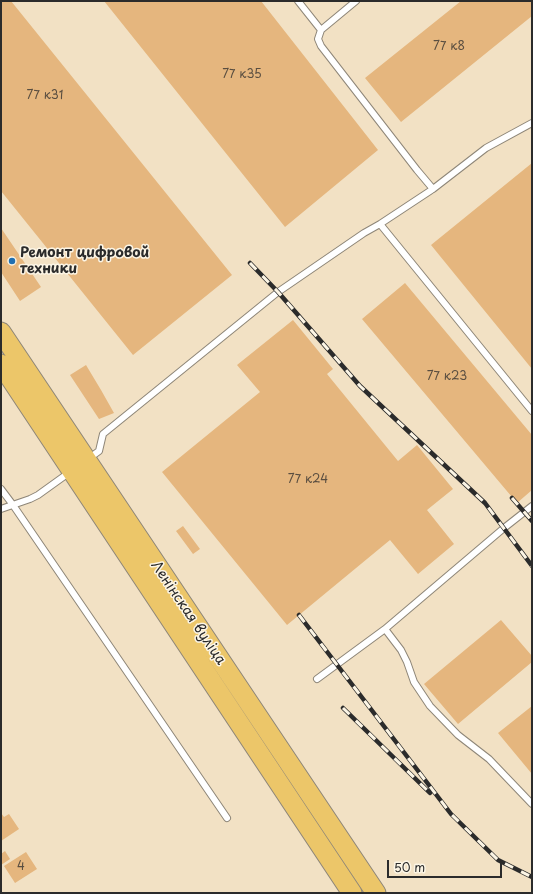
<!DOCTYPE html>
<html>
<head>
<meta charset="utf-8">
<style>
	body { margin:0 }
	#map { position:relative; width:533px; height:894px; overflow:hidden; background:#f2e1c4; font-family:"Playpen Sans",sans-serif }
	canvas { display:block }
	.frame { position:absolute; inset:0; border:2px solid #2b2b2b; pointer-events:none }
	.scale { position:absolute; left:387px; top:860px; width:115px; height:18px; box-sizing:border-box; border:2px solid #2b2b2b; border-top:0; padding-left:5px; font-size:12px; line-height:14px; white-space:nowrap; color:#2b2b2b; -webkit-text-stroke:3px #fcf5e5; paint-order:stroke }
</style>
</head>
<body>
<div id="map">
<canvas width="533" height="894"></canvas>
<div class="frame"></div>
<div class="scale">50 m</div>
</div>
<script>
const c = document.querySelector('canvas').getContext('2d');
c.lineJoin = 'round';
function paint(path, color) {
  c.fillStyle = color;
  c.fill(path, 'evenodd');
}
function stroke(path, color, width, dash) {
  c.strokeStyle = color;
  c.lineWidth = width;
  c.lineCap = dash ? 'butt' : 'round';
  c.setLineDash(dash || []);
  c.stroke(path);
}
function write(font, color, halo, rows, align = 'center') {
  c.font = font + ' "Playpen Sans",sans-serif';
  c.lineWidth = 3;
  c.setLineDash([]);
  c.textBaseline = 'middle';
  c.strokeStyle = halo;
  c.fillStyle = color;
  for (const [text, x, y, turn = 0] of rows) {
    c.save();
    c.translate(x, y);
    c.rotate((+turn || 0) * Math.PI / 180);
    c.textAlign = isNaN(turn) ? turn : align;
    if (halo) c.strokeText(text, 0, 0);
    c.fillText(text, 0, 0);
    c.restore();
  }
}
paint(new Path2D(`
	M1,1H11L232,275L133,355L1,191Z
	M104,1H261L378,150L285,227Z
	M461,1H532V16L401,122L365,78Z
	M532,163V369L431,245Z
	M1,228L41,287L20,301L1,272Z
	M405,283L532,435V490L517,503L362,319Z
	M293,320L333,369L327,374L398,461L417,445L453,489L427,510L454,544L418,574L390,540L287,625L162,472L260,392L237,365Z
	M86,365L101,390L114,413L99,419L70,375Z
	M183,526L200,549L193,554L176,531Z
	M501,620L532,656V662L458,724L424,684Z
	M532,706V774L498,733Z
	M1,813L4,817L9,814L19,829L1,841Z
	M5,851L10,859L1,865V854Z
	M26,852L37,869L15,883L4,866Z`), '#e5b67e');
const lane = new Path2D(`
	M298,1L321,30L318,39L321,46L417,170L433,189
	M321,30L356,1
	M380,224L532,411
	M88,459L99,451L103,434L278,292L364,233L380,224L433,189L486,148L532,123
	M1,489L13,505L227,818
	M1,509L30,499L38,495L70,472
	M385,629L401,650L407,662L414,682L430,706L458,735L489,759L532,804
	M317,679L385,629L504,528L532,506`);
const primary = new Path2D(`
	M1,332L376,893
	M1,364L352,893`);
stroke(lane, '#8e8678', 8);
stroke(primary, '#8e8678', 21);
stroke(lane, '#fff', 6);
stroke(primary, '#ecc669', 19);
const rail = new Path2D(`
	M250,263L278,292L360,386L485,503L532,566
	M512,498L532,521
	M299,615L451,814L498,860L532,877
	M343,708L430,793`);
stroke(rail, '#2b2b2b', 4.5);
stroke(rail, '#fcf5e5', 3, [9]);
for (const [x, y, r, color] of [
	[12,261,4,"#1f6fb2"]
]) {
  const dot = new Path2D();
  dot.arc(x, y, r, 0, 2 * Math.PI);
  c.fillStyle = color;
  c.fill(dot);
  stroke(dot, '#fcf5e5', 1.5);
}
write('12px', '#5a4e40', null, [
	["77 к8",449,47],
	["77 к35",242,75],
	["77 к31",45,96],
	["77 к23",447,377],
	["77 к24",308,480],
	["4",21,867]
]);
write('bold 14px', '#2b2b2b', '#fcf5e5', [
	["Ремонт цифровой",20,253],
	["техники",20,269]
], 'left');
write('14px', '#2b2b2b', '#fcf5e5', [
	["Ленінская вуліца",188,613,56]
]);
</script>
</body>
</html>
